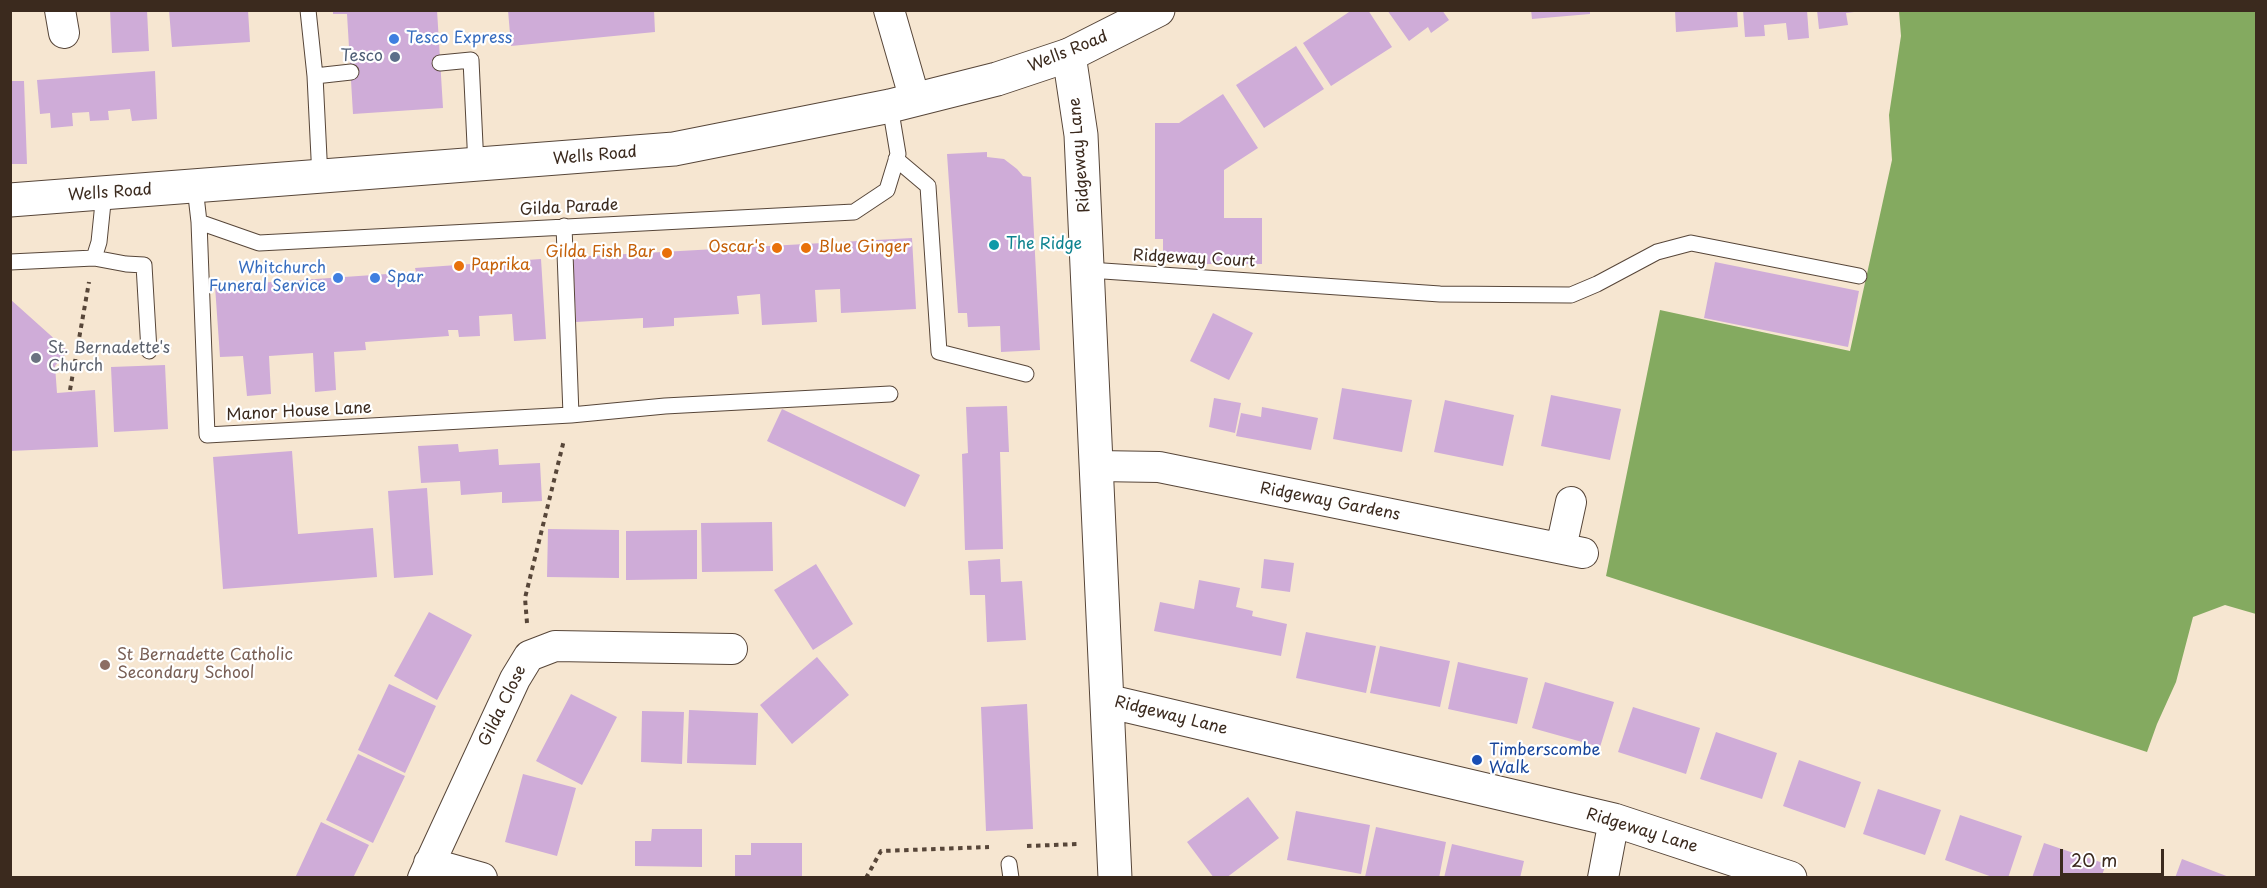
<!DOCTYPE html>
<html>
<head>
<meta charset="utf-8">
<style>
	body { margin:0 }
	#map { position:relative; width:2267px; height:888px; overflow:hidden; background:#f6e6d1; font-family:"Playpen Sans",sans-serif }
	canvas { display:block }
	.frame { position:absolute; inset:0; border:12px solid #3b2a1e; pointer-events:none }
	.scale { position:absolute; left:2060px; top:849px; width:104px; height:27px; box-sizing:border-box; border:3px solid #3b2a1e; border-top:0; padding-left:8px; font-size:18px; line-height:21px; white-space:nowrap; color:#3b2a1e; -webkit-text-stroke:4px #fff; paint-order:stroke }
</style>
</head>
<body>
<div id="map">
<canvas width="2267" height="888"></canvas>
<div class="frame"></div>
<div class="scale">20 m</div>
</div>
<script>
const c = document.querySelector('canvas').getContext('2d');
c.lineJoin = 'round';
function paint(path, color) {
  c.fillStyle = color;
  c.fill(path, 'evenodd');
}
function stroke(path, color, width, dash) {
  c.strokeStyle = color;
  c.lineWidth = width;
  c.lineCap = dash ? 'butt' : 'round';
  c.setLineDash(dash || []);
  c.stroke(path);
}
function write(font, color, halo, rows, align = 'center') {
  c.font = font + ' "Playpen Sans",sans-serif';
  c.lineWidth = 4.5;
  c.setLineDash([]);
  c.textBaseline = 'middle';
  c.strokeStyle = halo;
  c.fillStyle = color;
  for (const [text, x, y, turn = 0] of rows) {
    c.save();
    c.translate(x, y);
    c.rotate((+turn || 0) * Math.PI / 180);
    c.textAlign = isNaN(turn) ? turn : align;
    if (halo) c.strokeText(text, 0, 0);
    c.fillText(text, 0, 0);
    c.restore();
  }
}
paint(new Path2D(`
	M1899,11H2256V614L2225,605L2193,617L2176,682L2157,724L2147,752L1606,576L1660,310L1850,351L1892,160L1889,115L1901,36Z`), '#84aa60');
paint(new Path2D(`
	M110,10H147L149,51L112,53Z
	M169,10H248L250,42L172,47Z
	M333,10H437L443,108L353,114L347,14H333Z
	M508,10H654L655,32L511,46Z
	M1352,10H1368L1392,47L1331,86L1303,43Z
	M1387,10H1442L1449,20L1431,33L1428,27L1409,41Z
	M1531,10H1590V14L1532,19Z
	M1675,10H1737L1738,27L1676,32Z
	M1743,10H1807L1809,38L1788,40L1786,23L1764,25L1765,36L1745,37Z
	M1817,10H1853L1854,12L1846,13L1848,25L1819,29Z
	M1296,46L1324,89L1264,128L1236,85Z
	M155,71L157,119L132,121L130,109L108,111L109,120L90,121L89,112L72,113L73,126L51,128L50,113L40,114L37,80Z
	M10,81H24L27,164H10Z
	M1223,94L1258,148L1224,170V218H1262V264H1178V253H1163V239H1155V123H1179Z
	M987,152V157L1004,159L1017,169L1023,176L1031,177L1040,350L1001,352L1000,326L968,327L967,313H958L947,154Z
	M912,238L916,309L841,313L840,289L815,290L817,322L762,325L760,294L737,296L739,314L674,318V326L643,328V318L576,322L573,257Z
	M541,259L546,339L514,341L512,314L479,316L480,336L459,337L458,330H448L449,336L365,342L366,350L334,352L336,390L315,392L313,353L269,356L271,394L247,396L243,356L220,357L215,286L416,272L415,268Z
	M1715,262L1859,291L1848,347L1704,318Z
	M10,299L68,351L55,366L57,393L95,390L98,447L10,451Z
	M1213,313L1253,333L1229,380L1190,361Z
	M165,365L168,429L114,432L111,367Z
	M1342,388L1412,400L1402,452L1333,439Z
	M1551,395L1621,409L1610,460L1541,446Z
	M1214,398L1241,403L1235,433L1209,427Z
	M1445,400L1514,415L1503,466L1434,452Z
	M1007,406L1009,452H1000L1003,549L965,550L962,454L968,453L966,407Z
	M1262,407L1318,418L1311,450L1236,436L1241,413L1261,417Z
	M782,409L920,475L905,507L767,441Z
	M458,444L459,452L498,449L499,465L540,463L542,501L502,503V492L461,495L460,481L421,483L418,446Z
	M292,451L298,534L373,528L377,577L223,589L213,457Z
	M427,488L433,575L394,578L388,491Z
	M772,522L773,571L702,572L701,523Z
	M548,529L619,530V578L547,577Z
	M697,530V579L626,580V531Z
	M1000,559L1001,582L1022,581L1026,640L987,642L985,595H970L968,561Z
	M1264,559L1294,563L1290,592L1261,588Z
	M816,564L853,624L813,650L774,590Z
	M1199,580L1240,588L1236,607L1253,611L1252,616L1287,624L1281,656L1154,631L1160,602L1194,609Z
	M429,612L472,635L437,700L394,676Z
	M1306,632L1376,646L1366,693L1296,678Z
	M1380,646L1450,661L1440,707L1370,693Z
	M817,657L849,695L792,744L760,705Z
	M1458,662L1528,678L1517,724L1448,709Z
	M1545,682L1614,702L1600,747L1532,728Z
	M389,684L436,706L405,773L358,750Z
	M571,694L617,717L582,785L536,761Z
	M1027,704L1033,829L986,831L981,707Z
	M1633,707L1700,728L1686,774L1618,752Z
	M689,710L758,713L756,765L687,763Z
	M642,711L684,712L682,764L641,762Z
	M1716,732L1777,753L1762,799L1700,779Z
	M358,754L405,776L373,843L326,820Z
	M1799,760L1861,782L1845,828L1783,806Z
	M523,774L576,788L557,856L505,842Z
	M1878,789L1941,810L1925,855L1863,834Z
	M1248,797L1279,838L1226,878H1214L1187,842Z
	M1296,811L1370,825L1361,874L1287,860Z
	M1960,815L2022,836L2008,878H1995L1945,860Z
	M321,822L369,845L353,878H295Z
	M1376,827L1446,842L1439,878L1365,877Z
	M652,829H702V867L635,866V841H651Z
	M751,843H802V878H735V855H751Z
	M2044,843L2106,864L2101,878H2032Z
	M1452,844L1524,861L1520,878H1444Z
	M2182,859L2229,877V878H2175Z`), '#cfacd8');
const service = new Path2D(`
	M308,10L315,76
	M440,63L471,60L476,166
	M896,159L928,186L939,352L1026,374
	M320,178L315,76L351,72
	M195,187L199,222L259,243L854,212L887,190L898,154L890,106
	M199,222L207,435L571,415L564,226
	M94,258L126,264L144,265L149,351
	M10,262L94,258L99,242L104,193
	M1089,270L1440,294L1571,295L1597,284L1657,252L1691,243L1859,276
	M571,415L665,406L890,394
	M1009,864L1011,878`);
const minor = new Path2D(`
	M60,10L64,33
	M889,10L915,100
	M1097,466L1159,467L1583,553
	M1561,548L1571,502
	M429,863L482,878
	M423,878L515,679L529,656L555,646L732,649
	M1603,878L1614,820`);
const tertiary = new Path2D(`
	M1069,55L1081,135L1115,878
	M1107,701L1614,820L1790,878`);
const trunk = new Path2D(`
	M10,200L674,149L890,106L997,79L1069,55L1158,10`);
stroke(service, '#574639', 17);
stroke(minor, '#574639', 32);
stroke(tertiary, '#574639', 35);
stroke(trunk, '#574639', 35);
stroke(new Path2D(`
	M70,390L89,282
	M527,623L525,598L564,440
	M1027,846L1079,844
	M866,878L881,851L989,847`), '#574639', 4, [4.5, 4.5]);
stroke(service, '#fff', 15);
stroke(minor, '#fff', 30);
stroke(tertiary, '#fff', 33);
stroke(trunk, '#fff', 33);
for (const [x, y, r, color] of [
	[394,39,6,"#3f7fe0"],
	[395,57,6,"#5c6f8a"],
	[994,245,6,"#0f9aa8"],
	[777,248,6,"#e8710a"],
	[806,248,6,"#e8710a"],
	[667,253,6,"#e8710a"],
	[459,266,6,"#e8710a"],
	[338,278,6,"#3f7fe0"],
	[375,278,6,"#3f7fe0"],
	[36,358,6,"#6b7280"],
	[105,665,6,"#8d6e63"],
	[1477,760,6,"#1a4fb4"]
]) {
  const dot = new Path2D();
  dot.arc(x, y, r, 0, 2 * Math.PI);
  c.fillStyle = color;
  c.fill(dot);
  stroke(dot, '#fff', 2);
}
write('16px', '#366cbe', '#fff', [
	["Tesco Express",406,39],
	["Whitchurch",326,269,"right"],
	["Funeral Service",326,287,"right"],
	["Spar",387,278]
], 'left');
write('16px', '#3b2a1e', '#fff', [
	["Wells Road",1068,52,-22],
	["Ridgeway Lane",1080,155,-95],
	["Wells Road",595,156,-5],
	["Wells Road",110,193,-4],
	["Gilda Parade",569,208,-3],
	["Ridgeway Court",1194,259,3],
	["Manor House Lane",299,412,-3],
	["Ridgeway Gardens",1330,502,11],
	["Gilda Close",503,706,-64],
	["Ridgeway Lane",1171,716,14],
	["Ridgeway Lane",1642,831,17]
]);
write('16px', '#4e5e75', '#fff', [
	["Tesco",383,57]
], 'right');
write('16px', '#0d838f', '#fff', [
	["The Ridge",1006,245]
], 'left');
write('16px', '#c56008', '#fff', [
	["Oscar's",765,248],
	["Blue Ginger",818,248,"left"],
	["Gilda Fish Bar",655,253],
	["Paprika",471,266,"left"]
], 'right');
write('16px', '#5b616d', '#fff', [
	["St. Bernadette's",48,349],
	["Church",48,367]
], 'left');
write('16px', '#785e54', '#fff', [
	["St Bernadette Catholic",117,656],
	["Secondary School",117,674]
], 'left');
write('16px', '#164399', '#fff', [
	["Timberscombe",1489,751],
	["Walk",1489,769]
], 'left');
</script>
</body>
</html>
